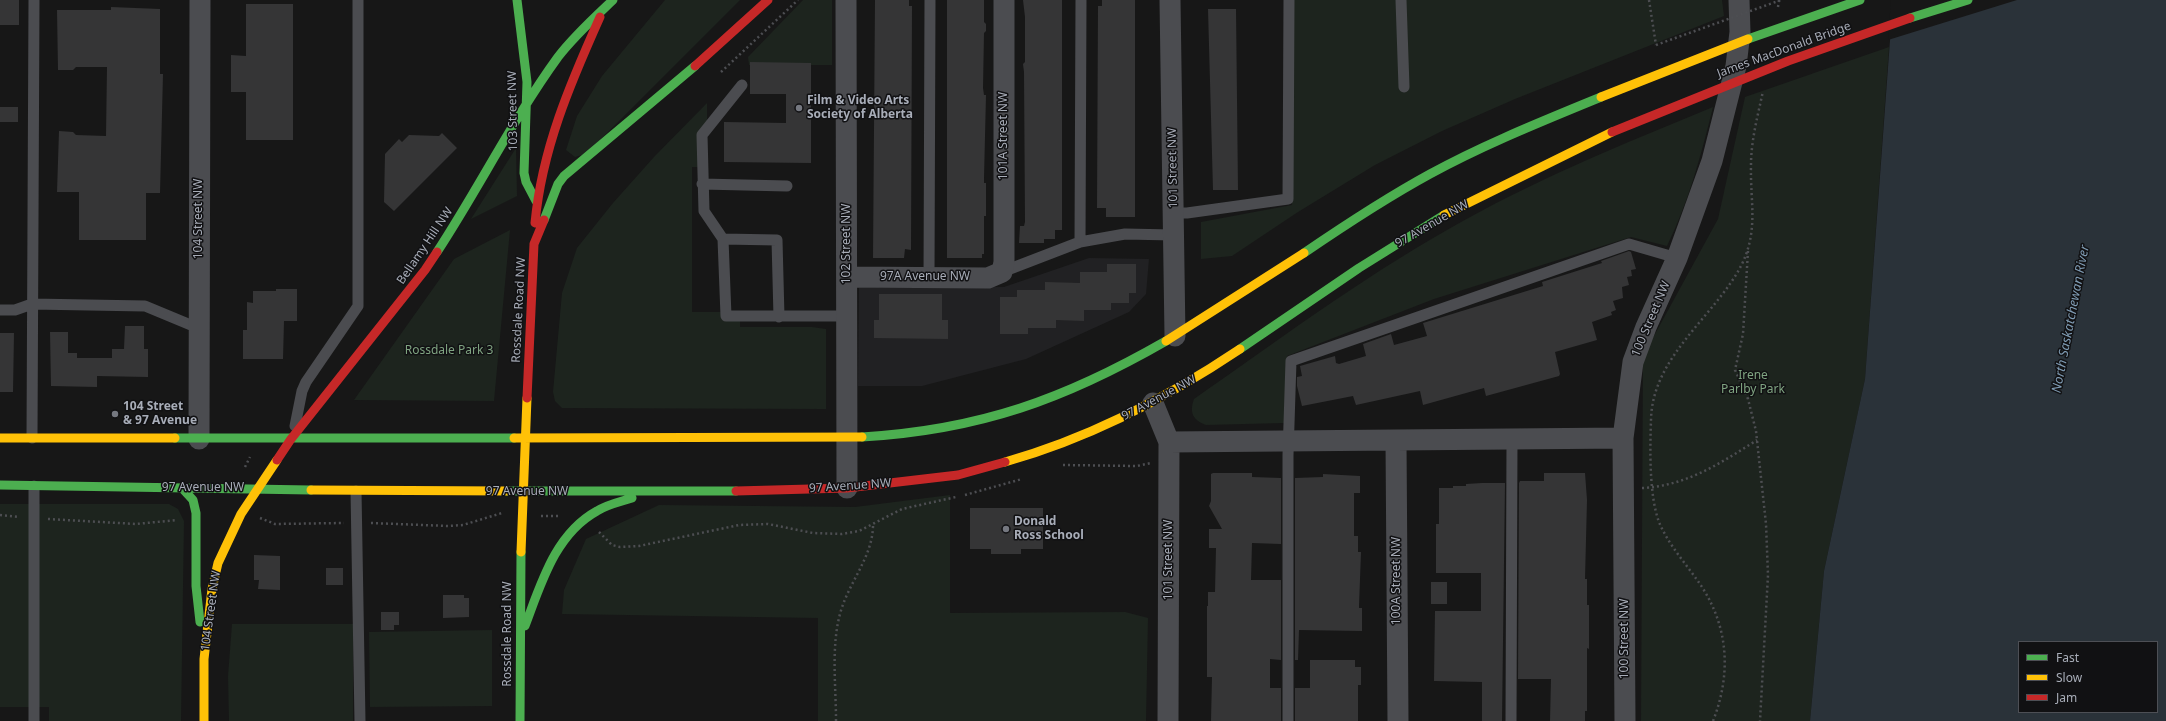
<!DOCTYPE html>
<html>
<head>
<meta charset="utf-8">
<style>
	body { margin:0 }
	#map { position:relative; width:2166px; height:721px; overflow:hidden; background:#171717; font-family:"Noto Sans",sans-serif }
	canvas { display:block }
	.legend { position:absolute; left:2018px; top:641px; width:140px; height:72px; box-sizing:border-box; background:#111113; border:1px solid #4d4f55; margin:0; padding:5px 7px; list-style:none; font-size:12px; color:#a8adb8 }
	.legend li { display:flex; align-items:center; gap:8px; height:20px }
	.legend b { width:20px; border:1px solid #4d4f55 }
</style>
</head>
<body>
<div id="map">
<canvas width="2166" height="721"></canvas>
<ul class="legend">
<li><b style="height:5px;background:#4caf50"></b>Fast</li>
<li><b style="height:5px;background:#ffc107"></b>Slow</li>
<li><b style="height:5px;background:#c62828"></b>Jam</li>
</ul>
</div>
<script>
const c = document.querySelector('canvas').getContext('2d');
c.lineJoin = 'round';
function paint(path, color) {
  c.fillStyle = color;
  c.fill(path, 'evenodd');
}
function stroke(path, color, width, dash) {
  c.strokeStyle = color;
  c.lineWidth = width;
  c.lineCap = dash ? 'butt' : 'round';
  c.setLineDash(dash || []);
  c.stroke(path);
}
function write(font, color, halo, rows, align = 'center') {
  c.font = font + ' "Noto Sans",sans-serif';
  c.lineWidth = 3;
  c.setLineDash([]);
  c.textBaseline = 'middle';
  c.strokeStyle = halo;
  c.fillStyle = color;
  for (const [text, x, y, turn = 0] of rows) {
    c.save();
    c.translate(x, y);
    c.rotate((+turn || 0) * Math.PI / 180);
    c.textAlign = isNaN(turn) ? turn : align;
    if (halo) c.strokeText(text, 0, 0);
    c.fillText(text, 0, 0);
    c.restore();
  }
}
paint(new Path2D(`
	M1089,258L1149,259L1146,294L1129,312L1026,359L922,386H858L859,288L1004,287Z`), '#212123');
paint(new Path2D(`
	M665,0H740L586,154L575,157L566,150L577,116L602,76Z
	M803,0H832V65H749L748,57Z
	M1294,0H1722L1724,16L1515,99L1442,131L1375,165L1298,212L1232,256L1201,259V222L1292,205Z
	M1889,47L1865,379L1824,571L1810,721H1641L1643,356L1718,219L1745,97Z
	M707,103V167H692V312H740V327H812L826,329V409L562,408L555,401L553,392L562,293L577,248L613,203L654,157Z
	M1713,107C1701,155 1689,201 1667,246L1631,237L1434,299L1287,356L1284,423L1206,425C1193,420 1189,413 1194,399C1277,341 1359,280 1447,230C1532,181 1623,144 1713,107Z
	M516,148L517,196L471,219Z
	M510,230L494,401L354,400L454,259Z
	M950,495V613L1125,612L1148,618L1146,721H818V618L562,614L564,590L586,539L659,505L855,507Z
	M0,504H169L178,509L184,521L181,721H49V707H0Z
	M232,624H353V721H229L228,676Z
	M492,630V706L370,707L369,632Z`), '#1d241e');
paint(new Path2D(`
	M1893,0H2166V721H1810L1824,571L1865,379ZM2019,642H2157V712H2019Z`), '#2a3239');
paint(new Path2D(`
	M1891,0H2017L1888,40Z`), '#171717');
paint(new Path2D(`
	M0,0H19V25H0Z
	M875,0H909V6H912L911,250L905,249L904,258H873Z
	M947,0H984V22L986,24V31L984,33L983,88L984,95H986L984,178V183H986V216H984V254H982V258H947Z
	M1023,0H1062V230H1055V239H1044V243H1019L1020,226H1024L1025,222L1024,72L1023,64L1025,62V17Z
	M1102,0H1135V217H1106V208H1097L1098,6H1102Z
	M246,4H293V140H246V92H231V55L246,56Z
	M111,7L160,9V74H163L160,193H146V240H79V192H57L59,131L73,132L76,135L106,136L107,67H76L73,70H58L57,10H111Z
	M1208,9H1236L1238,190H1213Z
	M750,62L811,63V163L724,162V122L786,123V94H750Z
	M0,107H18V122H0Z
	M442,133L457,148L394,211L384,202L385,154L399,139L402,142L409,135L439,136Z
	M1629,251L1631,252L1636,269L1631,270L1632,276L1627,277L1629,285L1622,287L1623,298L1613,301L1616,310L1611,312L1612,315L1592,322L1597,340L1555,352L1560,374L1559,376L1486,396L1484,388L1423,405L1420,391L1356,405L1353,396L1302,406L1297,386V377L1302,376L1300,366L1335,356L1336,363L1339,364L1366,356L1363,344L1391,334L1394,345L1427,336L1423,323L1543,286L1542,282L1602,263L1601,261Z
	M1107,264H1136V293H1129V303H1111V310H1084V321L1056,320V328H1028V334H1000V297H1017V290H1045V282L1080,283V272H1107Z
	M276,289H297V321H284L283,359H243V330H247V302L253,303V291H276Z
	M879,294H942V320H948V339L874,338V320H879Z
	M125,326H144V349H148V377L97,376V387L51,386L50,332H68V353H77V358H112V349H124Z
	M0,333H14L13,392H0Z
	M1213,473H1252V477L1281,478V544L1252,543L1251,580H1281V660L1270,659V688H1281V721H1211L1212,677H1207V606H1208V592H1215L1216,548H1209V529H1222L1209,506L1211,501V474Z
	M1544,473H1585L1587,500L1585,579H1587V605H1589V649L1587,648V711H1585V721H1550L1551,679H1518L1519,483L1520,481H1544Z
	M1323,474L1360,476V493H1354V536H1358V552H1361L1359,606V608H1362V631L1299,630L1298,660H1295V478L1323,477Z
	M1482,483H1505L1502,721H1482V682L1434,681L1435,611H1481V573H1436V524H1439V488H1453V486H1466V484Z
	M970,508H1043V549H1021V554H991V549H970Z
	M254,555L280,556V590L258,589L259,580H254Z
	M326,568H343V585H326Z
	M1431,582H1447V604H1431Z
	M443,595H464V598H469V617L443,618Z
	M381,612H399V625H394V630H381Z
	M1310,660H1355V667H1361V685H1358V721H1295V688H1310Z`), '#353536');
stroke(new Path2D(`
	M1649,0L1656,45
	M1778,7L1779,0
	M721,72L798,0
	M1748,251L1743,334L1735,370L1748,399L1756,431L1766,524L1768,575L1760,721
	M1063,465L1137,466L1151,463
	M245,467L250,457
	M1642,488C1686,486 1721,463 1757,440
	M965,495L1022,479
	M0,515L19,517
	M541,516H560
	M260,518L275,524L344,523
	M48,519L136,524L177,520
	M371,523L448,526L463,525L502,513
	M599,532L612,545L620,547L639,546L739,525L768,524L813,533L842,534L859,531L902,509L956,497
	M836,721C836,686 831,647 840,614C848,583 873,557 873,525
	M1713,721C1731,675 1729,629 1702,587C1688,566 1669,546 1659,522C1649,495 1650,449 1651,420C1652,357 1714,317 1741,266C1759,230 1750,203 1751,165C1751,140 1758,115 1763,91`), '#4d4e52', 2.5, [2, 3]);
stroke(new Path2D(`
	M1401,0L1404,87
	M702,184L787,186
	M1173,213H1187L1288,199L1289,0
	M723,239L704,211L702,135L742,85
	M1080,242L1081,0
	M1002,272L1080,242L1125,234L1173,235
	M929,277L930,0
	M0,310H15L32,304L145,306L198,328
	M779,317L777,240L723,239L726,316H847
	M295,426L302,391L306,382L358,306V0
	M32,438L34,0
	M34,486V721
	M356,491L360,721
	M1288,721V455L1291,361L1629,244L1677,258
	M1511,721L1512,440`), '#4b4c50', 11);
stroke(new Path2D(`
	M846,0L847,488
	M1170,0L1175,336
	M847,277L988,278L1002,272L1004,262V0
	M1153,403L1169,442L1168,721
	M199,439L200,0
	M1396,441L1398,721
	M1169,442L1623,438
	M1625,721L1623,438L1633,362L1646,327L1677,258L1712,161L1736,66L1740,32L1739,0`), '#4b4c50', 21);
stroke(new Path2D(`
	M517,0L527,82L524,173L526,182L536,201
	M544,220L558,184L564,176L695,66
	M437,252C479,188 513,119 558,57C574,36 594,18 613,0
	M1304,253C1345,225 1386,198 1430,174C1485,144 1543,121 1601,97
	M1240,349L1359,268L1444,215
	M862,437C980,430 1065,399 1166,341
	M175,438H514
	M0,485L311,490
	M182,488L193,500L196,513V586L200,622
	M507,491H736
	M525,626C541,584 555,534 597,511C608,504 620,502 632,498
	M520,721L521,552`), '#4caf50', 9);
stroke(new Path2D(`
	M1444,215L1612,132
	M1166,341L1304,253
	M0,438H175
	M514,438L862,437
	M1005,462C1090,438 1167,398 1240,349
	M311,490L507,491
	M521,552L527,398
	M204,721V659L212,589L218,563L241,514L277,460`), '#ffc107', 9);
stroke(new Path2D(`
	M695,66L768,0
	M535,223C542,149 570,84 600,17
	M527,398L534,244L544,220
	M277,460L291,439L425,270L437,252
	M736,491L847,488L958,475L1005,462`), '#c62828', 9);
stroke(new Path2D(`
	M1656,45L1781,0`), '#4d4e52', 2.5, [2, 3]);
stroke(new Path2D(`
	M1910,18L1968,0
	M1748,39L1860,0`), '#4caf50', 9);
stroke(new Path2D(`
	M1601,97L1748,39`), '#ffc107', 9);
stroke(new Path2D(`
	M1612,132L1788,61L1910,18`), '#c62828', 9);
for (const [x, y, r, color] of [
	[799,108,4,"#757880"],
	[115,414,4,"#757880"],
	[1006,529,4,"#757880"]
]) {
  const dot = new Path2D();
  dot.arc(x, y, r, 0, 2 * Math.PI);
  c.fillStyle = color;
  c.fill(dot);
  stroke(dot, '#111113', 1.5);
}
write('12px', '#a8adb8', '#111113', [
	["James MacDonald Bridge",1784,50,-20],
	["103 Street NW",513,111,-91],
	["101A Street NW",1004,136,-90],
	["101 Street NW",1173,168,-91],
	["104 Street NW",199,219,-90],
	["97 Avenue NW",1432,224,-30],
	["102 Street NW",847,244,-90],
	["Bellamy Hill NW",425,246,-56],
	["97A Avenue NW",925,277],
	["Rossdale Road NW",519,310,-87],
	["100 Street NW",1651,319,-67],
	["97 Avenue NW",1159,398,-28],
	["97 Avenue NW",850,486,-4],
	["97 Avenue NW",203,488],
	["97 Avenue NW",527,492],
	["101 Street NW",1169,560,-90],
	["100A Street NW",1397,581,-90],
	["104 Street NW",211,611,-82],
	["Rossdale Road NW",508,634,-90],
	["100 Street NW",1625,639,-90]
]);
write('bold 12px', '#a8adb8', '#111113', [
	["Film & Video Arts",807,101],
	["Society of Alberta",807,115],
	["104 Street",123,407],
	["& 97 Avenue",123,421],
	["Donald",1014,522],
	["Ross School",1014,536]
], 'left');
write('12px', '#7fa381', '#111113', [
	["Rossdale Park 3",449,351],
	["Irene",1753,376],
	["Parlby Park",1753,390]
]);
write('italic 13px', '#7f9bb3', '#111113', [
	["North Saskatchewan River",2071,319,-79]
]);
</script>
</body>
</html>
